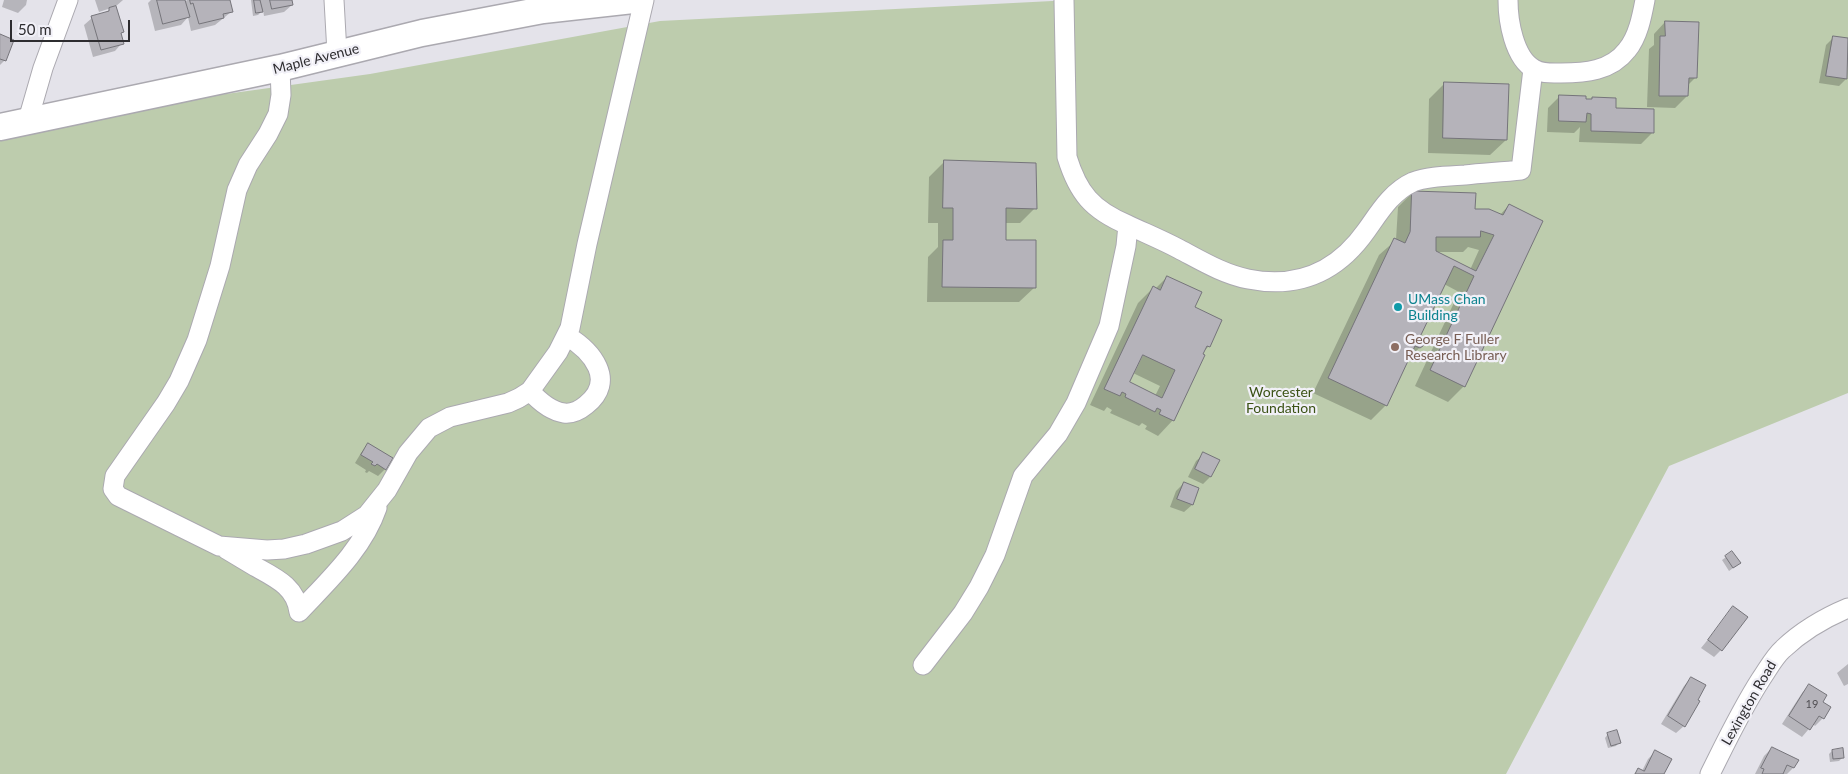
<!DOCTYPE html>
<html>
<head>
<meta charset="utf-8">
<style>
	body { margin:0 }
	#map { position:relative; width:1848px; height:774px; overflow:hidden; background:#e4e3ea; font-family:Lato,sans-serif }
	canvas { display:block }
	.scale { position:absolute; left:10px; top:20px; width:120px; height:22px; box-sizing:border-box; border:2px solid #2e2d30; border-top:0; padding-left:6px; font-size:15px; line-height:18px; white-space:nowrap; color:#2e2d30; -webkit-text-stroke:4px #f1f0f7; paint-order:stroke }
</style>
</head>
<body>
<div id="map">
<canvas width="1848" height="774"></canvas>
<div class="scale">50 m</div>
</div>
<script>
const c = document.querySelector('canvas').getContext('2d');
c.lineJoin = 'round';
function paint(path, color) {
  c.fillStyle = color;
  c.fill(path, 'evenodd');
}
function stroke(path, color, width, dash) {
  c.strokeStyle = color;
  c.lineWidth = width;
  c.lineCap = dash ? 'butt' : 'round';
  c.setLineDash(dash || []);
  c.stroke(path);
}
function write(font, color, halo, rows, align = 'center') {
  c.font = font + ' Lato,sans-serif';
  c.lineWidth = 4.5;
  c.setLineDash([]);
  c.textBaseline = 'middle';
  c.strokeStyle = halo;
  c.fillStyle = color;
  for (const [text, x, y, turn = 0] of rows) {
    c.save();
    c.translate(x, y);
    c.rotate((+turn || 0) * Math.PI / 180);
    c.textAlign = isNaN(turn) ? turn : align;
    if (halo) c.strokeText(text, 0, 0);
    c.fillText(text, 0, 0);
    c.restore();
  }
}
paint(new Path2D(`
	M1072,0H1848V393L1669,466L1506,774H0V134L53,118L370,74L660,21Z`), '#bdccad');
paint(new Path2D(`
	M4,0H27L26,5L18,13L2,7Z
	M95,0H123L115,7L122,43L115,51L93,57L84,25L92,18L105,14L111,8L99,12Z
	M151,0H184L185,2L187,0H228L231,12L215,25L191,31L188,17L181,25L155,31L148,3Z
	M251,0H291L292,5L284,12L264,16L263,10L258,15L253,16Z
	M1665,22L1695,78L1687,86V96L1675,108L1647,107L1649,49L1654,45V34Z
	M0,36L12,40L4,61L0,65Z
	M1834,37L1848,40L1846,79L1839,86L1819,83L1826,45Z
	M1445,83L1506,140L1490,155L1428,153L1429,99Z
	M1560,96L1585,100L1590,101L1592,98L1652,133L1641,144L1579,142L1580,127L1574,133L1547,132L1548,108Z
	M944,162L1035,208L1020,223H1005V241L1035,287L1019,302H927L928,257L938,247V223H928L929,177Z
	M1413,192L1474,210L1500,215L1509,205L1464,386L1448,402L1415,386L1459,292L1444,284L1418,339L1422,345L1407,361L1386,405L1371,420L1313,393L1379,255L1396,240L1398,207ZM1468,247L1479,250L1470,270L1434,252H1463Z
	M1167,277L1193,308L1209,346L1203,352L1173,420L1158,436L1145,429L1147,426L1142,423L1139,426L1110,413L1112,410L1107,407L1104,411L1090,405L1138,303L1153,288L1155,289ZM1133,373L1160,386L1155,396L1128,383Z
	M368,445L385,469L378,476L369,471L367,473L365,472L366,470L355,463L361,453Z
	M1204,454L1210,477L1203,484L1188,477L1196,461Z
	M1184,483L1198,489L1192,505L1184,512L1170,507L1176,491Z
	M1732,553L1736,566L1729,571L1722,560Z
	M1734,608L1721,650L1714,657L1701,648Z
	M1848,664V684L1844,686L1837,673Z
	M1691,678L1684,726L1676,733L1661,724L1684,686Z
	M1809,685L1823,718L1815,726L1813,724L1802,737L1782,724L1802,693Z
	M1608,734L1619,742L1616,746L1608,748L1605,738Z
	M1772,748L1793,768L1787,774H1755L1764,756Z
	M1656,751L1663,774H1634L1639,769L1642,771L1648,759Z
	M1832,751L1842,758L1839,761L1830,762L1829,754Z`), '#0003');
const building = new Path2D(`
	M157,0H185L190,17L163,24Z
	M190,0H230L233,12L223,14L224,18L199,24L193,3L191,4Z
	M254,0H260L263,12L256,13Z
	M270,0H292L293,5L272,9Z
	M116,6L124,32L121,33L124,44L101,50L91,16L109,11V8Z
	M1665,21L1699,22L1697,78H1689L1688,96H1659L1660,36H1665Z
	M0,34L14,40L6,61L0,59Z
	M1833,36L1848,38L1847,79L1826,76Z
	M1444,82L1509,84L1507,140L1443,138Z
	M1559,95L1586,96V99H1592V97L1616,98V108L1654,109V133L1591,131V114L1587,113L1586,122L1559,121Z
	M944,160L1036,163L1037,209L1006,208V240H1036V288L942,287L943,240H953V208H943Z
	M1412,191L1476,193L1475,209H1489L1503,215L1509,204L1543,221L1465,387L1430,370L1474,276L1454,266L1419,339L1426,342L1423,346L1420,348L1415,346L1387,406L1328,378L1394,238L1405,243L1410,232ZM1481,231L1494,235L1476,271L1436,251V237H1480Z
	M1167,276L1202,292L1195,307L1222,320L1210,347L1207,346L1203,354L1205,355L1174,421L1159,414L1161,410L1157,408L1155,412L1125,397L1126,394L1122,392L1120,396L1104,389L1153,286L1160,290ZM1143,355L1175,370L1162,398L1130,382Z
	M368,443L393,458L386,470L377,464L375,466L371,464L373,462L361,455Z
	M1203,452L1220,460L1211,477L1195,469Z
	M1184,482L1199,488L1193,505L1177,499Z
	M1732,551L1741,563L1733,568L1725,556Z
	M1733,606L1748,617L1722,651L1708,640Z
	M1691,677L1706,685L1698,700L1700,701L1685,727L1668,716Z
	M1809,684L1827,695L1823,702L1831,707L1824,719L1819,716L1810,730L1789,716Z
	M1617,730L1621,743L1611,746L1607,733Z
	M1772,747L1799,760L1794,768L1787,765L1783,774H1762L1764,769L1761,768Z
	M1843,748L1844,758L1833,759L1832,750Z
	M1655,750L1672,759L1664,774H1635L1638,768L1644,771Z`);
paint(building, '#b5b3ba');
stroke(building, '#75747a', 1);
const minor = new Path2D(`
	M334,0L337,53
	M1508,0C1508,21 1514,58 1534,69C1542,74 1552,73 1561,73C1585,73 1611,71 1627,50C1638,37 1642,16 1645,0
	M280,68L281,95L278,114L268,134L248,165L237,190L220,266L197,340L179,381L166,403L115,476L113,489L118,496L219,546L267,550L284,549L306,544L342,531L367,515L387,490L408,453L429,428L450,417L508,403L519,398L530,391
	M28,120L43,68L68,0
	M1128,225C1145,233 1162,240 1179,249C1202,261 1223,274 1248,279C1298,289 1337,272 1366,231C1379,213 1391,192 1413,182C1428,176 1448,176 1465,175C1484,173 1503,172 1521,170L1533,69
	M567,336C592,351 617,381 586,405C580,410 572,414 564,413C550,411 539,401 530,391L558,352L570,328L587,244L644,0
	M226,549C236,555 246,561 256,567C276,578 296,587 299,612
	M299,612C328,581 363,549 377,508
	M923,665L963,613L979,587L995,555L1023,476L1058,434L1076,403L1109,326L1126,246L1128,225C1092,210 1078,193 1067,157L1064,0
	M1710,774C1726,742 1741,710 1761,679C1768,669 1774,657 1783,649C1803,630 1824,618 1848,608`);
const secondary = new Path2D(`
	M0,127L280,68L422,33L543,10L633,0`);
stroke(minor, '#aba9b0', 21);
stroke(secondary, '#aba9b0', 29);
stroke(minor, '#fff', 19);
stroke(secondary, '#fff', 26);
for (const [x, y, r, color] of [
	[1398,307,5,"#0f9aa8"],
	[1395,347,5,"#8d6e63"]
]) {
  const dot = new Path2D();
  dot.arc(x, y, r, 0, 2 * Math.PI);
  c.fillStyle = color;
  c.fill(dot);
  stroke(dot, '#f1f0f7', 2);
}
write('11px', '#504e52', null, [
	["19",1812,704]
]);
write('14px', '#2e2d30', '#f1f0f7', [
	["Maple Avenue",316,59,-14],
	["Lexington Road",1749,703,-60]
]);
write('14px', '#0d838f', '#f1f0f7', [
	["UMass Chan",1408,299],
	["Building",1408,315]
], 'left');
write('14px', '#785e54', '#f1f0f7', [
	["George F Fuller",1405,339],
	["Research Library",1405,355]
], 'left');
write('14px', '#3b5215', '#f1f0f7', [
	["Worcester",1281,392],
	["Foundation",1281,408]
]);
</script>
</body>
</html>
